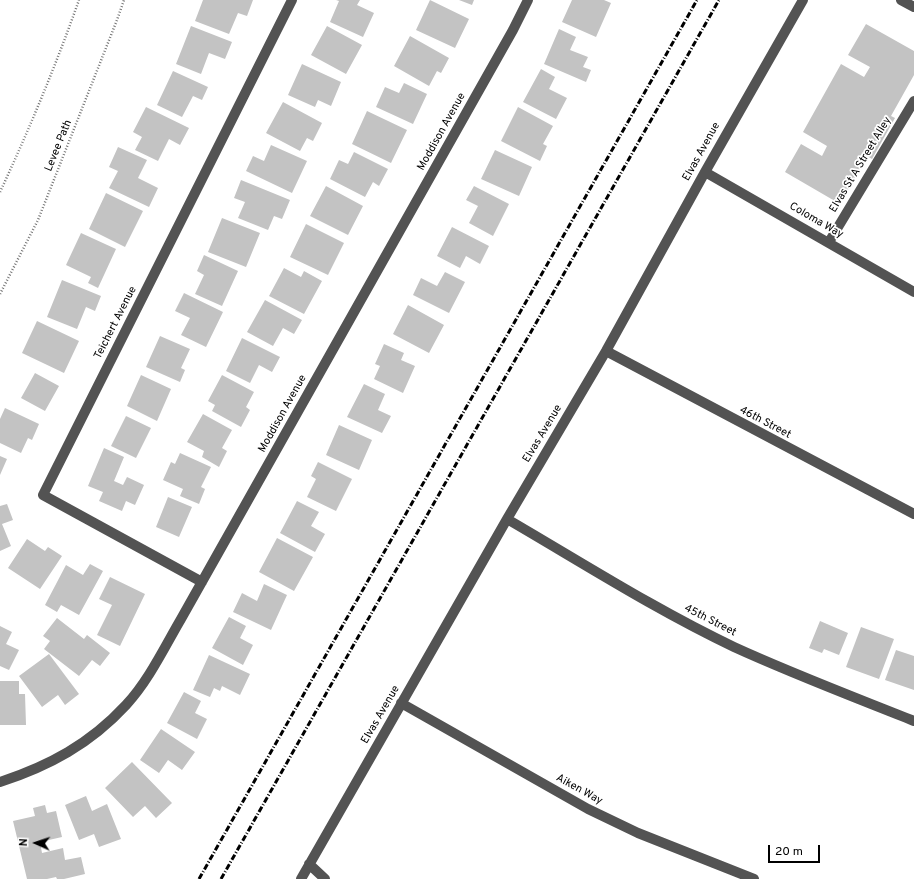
<!DOCTYPE html>
<html>
<head>
<meta charset="utf-8">
<style>
	body { margin:0 }
	#map { position:relative; width:914px; height:879px; overflow:hidden; background:#fff; font-family:Overpass,sans-serif }
	canvas { display:block }
	.north { position:absolute; left:16px; top:823px; width:40px; height:40px; -webkit-text-stroke:3px #fff; paint-order:stroke; rotate:273deg; font-size:11px; font-weight:700; line-height:16px; text-align:center; color:#000 }
	.north::after { content:''; display:block; margin:auto; width:14px; height:18px; background:#000; clip-path:polygon(50% 0,100% 100%,50% 72%,0 100%) }
	.scale { position:absolute; left:768px; top:845px; width:52px; height:18px; box-sizing:border-box; border:2px solid #000; border-top:0; padding-left:5px; font-size:12px; line-height:14px; white-space:nowrap; color:#000; -webkit-text-stroke:3px #fff; paint-order:stroke }
</style>
</head>
<body>
<div id="map">
<canvas width="914" height="879"></canvas>
<div class="north">N</div>
<div class="scale">20 m</div>
</div>
<script>
const c = document.querySelector('canvas').getContext('2d');
c.lineJoin = 'round';
function paint(path, color) {
  c.fillStyle = color;
  c.fill(path, 'evenodd');
}
function stroke(path, color, width, dash) {
  c.strokeStyle = color;
  c.lineWidth = width;
  c.lineCap = dash ? 'butt' : 'round';
  c.setLineDash(dash || []);
  c.stroke(path);
}
function write(font, color, halo, rows, align = 'center') {
  c.font = font + ' Overpass,sans-serif';
  c.lineWidth = 3.5;
  c.setLineDash([]);
  c.textBaseline = 'middle';
  c.strokeStyle = halo;
  c.fillStyle = color;
  for (const [text, x, y, turn = 0] of rows) {
    c.save();
    c.translate(x, y);
    c.rotate((+turn || 0) * Math.PI / 180);
    c.textAlign = isNaN(turn) ? turn : align;
    if (halo) c.strokeText(text, 0, 0);
    c.fillText(text, 0, 0);
    c.restore();
  }
}
paint(new Path2D(`
	M203,0H253L247,16L238,13L229,34L195,21Z
	M336,0H360L357,5L374,13L363,37L330,22L339,1Z
	M430,0L469,19L455,48L416,30Z
	M459,0H474L472,5Z
	M572,0H604L611,3L596,37L562,22Z
	M866,24L914,51V75L891,116L895,118L872,159L867,156L840,204L785,172L801,144L822,156L827,146L803,132L841,64L864,77L870,67L848,55Z
	M191,26L232,42L225,59L209,53L201,74L176,64Z
	M327,26L362,45L346,74L311,55Z
	M559,29L576,37L570,50L588,57L583,67L591,70L586,82L544,64Z
	M410,36L449,58L441,73L437,71L429,86L394,66Z
	M302,64L341,82L331,106L318,100L315,107L288,95Z
	M541,69L555,77L549,89L567,98L556,119L523,102Z
	M173,71L208,87L202,100L193,96L182,117L157,105Z
	M404,83L427,94L413,124L376,107L385,87L399,93Z
	M283,102L322,123L313,141L307,138L300,151L266,133Z
	M146,107L189,128L180,145L169,139L158,161L135,150L142,137L133,132Z
	M518,107L553,126L543,144L547,146L540,161L501,141Z
	M367,111L407,130L391,163L352,144Z
	M271,145L307,161L292,193L246,171L253,156L264,161Z
	M118,147L147,160L138,178L158,188L149,207L109,188L118,171L109,167Z
	M495,150L532,167L519,196L481,179Z
	M354,152L388,169L379,186L373,182L365,197L330,179L339,160L348,164Z
	M241,180L290,200L282,219L274,216L268,230L238,218L245,202L234,198Z
	M326,186L363,206L348,235L310,216Z
	M474,186L509,204L493,236L469,223L478,206L466,200Z
	M106,193L143,211L125,247L89,229Z
	M222,218L260,233L246,267L208,252Z
	M306,224L344,243L328,275L290,257Z
	M452,227L489,246L480,264L466,256L460,268L437,256Z
	M81,233L116,249L98,288L88,283L91,277L66,265Z
	M204,255L238,271L222,306L195,294L204,275L197,271Z
	M284,268L301,277L304,271L322,281L304,314L269,296Z
	M445,272L465,282L449,313L413,295L421,278L437,286Z
	M62,280L101,296L95,311L86,307L77,329L47,317Z
	M184,293L223,312L206,347L181,335L190,318L175,311Z
	M265,300L302,320L294,334L283,328L273,346L247,332Z
	M408,305L444,325L429,353L393,334Z
	M37,321L79,341L64,373L22,353Z
	M160,336L190,349L181,368L185,370L180,382L146,367Z
	M242,338L280,357L272,372L259,365L250,383L226,371Z
	M384,344L404,353L401,360L415,366L403,393L374,379L380,366L375,364Z
	M35,373L59,386L45,411L21,398Z
	M141,375L171,389L157,421L127,406Z
	M222,375L254,392L246,407L250,410L241,427L212,411L215,405L208,401Z
	M364,384L385,394L378,410L391,416L382,433L347,417Z
	M5,408L39,424L32,440L28,438L21,453L0,443V419Z
	M203,414L232,430L222,448L227,451L219,467L202,457L204,451L187,442Z
	M126,416L151,428L136,458L111,446Z
	M339,425L372,440L359,470L326,455Z
	M104,448L124,457L114,481L123,485L127,477L144,485L135,505L126,501L122,511L99,501L103,492L88,486Z
	M180,453L211,467L201,487L205,489L199,504L180,496L183,489L163,480L171,462L175,464Z
	M0,456L7,459L0,475Z
	M318,462L352,479L336,511L307,497L316,479L311,476Z
	M168,497L192,507L179,537L156,527Z
	M297,501L319,512L311,526L325,534L315,552L280,533Z
	M7,504L13,520L2,524L11,546L0,551V506Z
	M277,538L313,557L294,591L259,572Z
	M27,539L45,551L48,547L62,556L40,589L8,568Z
	M90,564L103,571L79,615L61,605L57,612L45,605L66,565L83,575Z
	M110,577L145,594L120,646L97,635L112,605L99,599Z
	M264,584L287,595L271,630L233,612L242,593L257,601Z
	M229,617L246,626L240,638L253,645L243,665L212,648Z
	M57,618L84,639L87,635L110,653L100,666L92,660L79,676L44,649L50,641L43,636Z
	M820,621L848,633L839,655L824,649L822,653L809,648Z
	M0,626L12,632L6,644L19,650L9,670L0,666Z
	M861,627L894,639L879,679L846,667Z
	M896,650L914,656V690L885,680Z
	M49,654L79,694L65,705L58,695L42,707L19,676Z
	M209,655L250,674L240,695L222,686L220,691L214,688L210,697L193,690Z
	M0,681H19V694H25L26,725H0Z
	M184,692L201,701L195,713L207,719L197,739L167,723Z
	M161,729L195,752L182,770L168,760L159,773L140,760Z
	M132,762L172,803L156,818L145,806L133,817L105,788Z
	M86,796L92,811L107,804L121,839L99,847L94,834L79,840L65,805Z
	M45,805L47,813L56,811L62,837L40,842L42,853L63,848L65,860L81,857L85,874L64,879H57L56,877L47,879H27L13,821L35,816L33,808Z`), '#c3c3c3');
stroke(new Path2D(`
	M0,192C29,130 56,65 79,0
	M0,294L38,220L117,20L124,0`), '#757575', 2.5, [1, 2]);
stroke(new Path2D(`
	M901,0L914,7
	M705,172L914,292
	M829,242L914,101
	M606,351L914,514
	M507,519C581,562 656,610 734,647C793,674 854,697 914,721
	M202,582L43,495L292,0
	M401,703L588,809L638,833L754,879
	M0,782C49,766 90,744 126,705C149,680 164,648 181,619C205,577 228,535 252,493C339,339 426,185 513,30L528,0
	M309,864L325,879
	M301,879L507,519L606,351L705,172L803,0`), '#535353', 10);
stroke(new Path2D(`
	M199,879L697,0
	M221,879L719,0`), '#000', 3, [6, 2, 1, 2]);
write('11px', '#000', '#fff', [
	["Moddison Avenue",442,132,-61],
	["Levee Path",59,146,-68],
	["Elvas Avenue",702,152,-61],
	["Elvas St A Street Alley",861,165,-59],
	["Coloma Way",816,221,30],
	["Teichert Avenue",116,323,-63],
	["Moddison Avenue",283,414,-61],
	["46th Street",765,423,28],
	["Elvas Avenue",543,434,-59],
	["45th Street",710,621,27],
	["Elvas Avenue",381,715,-60],
	["Aiken Way",579,790,29]
]);
</script>
</body>
</html>
